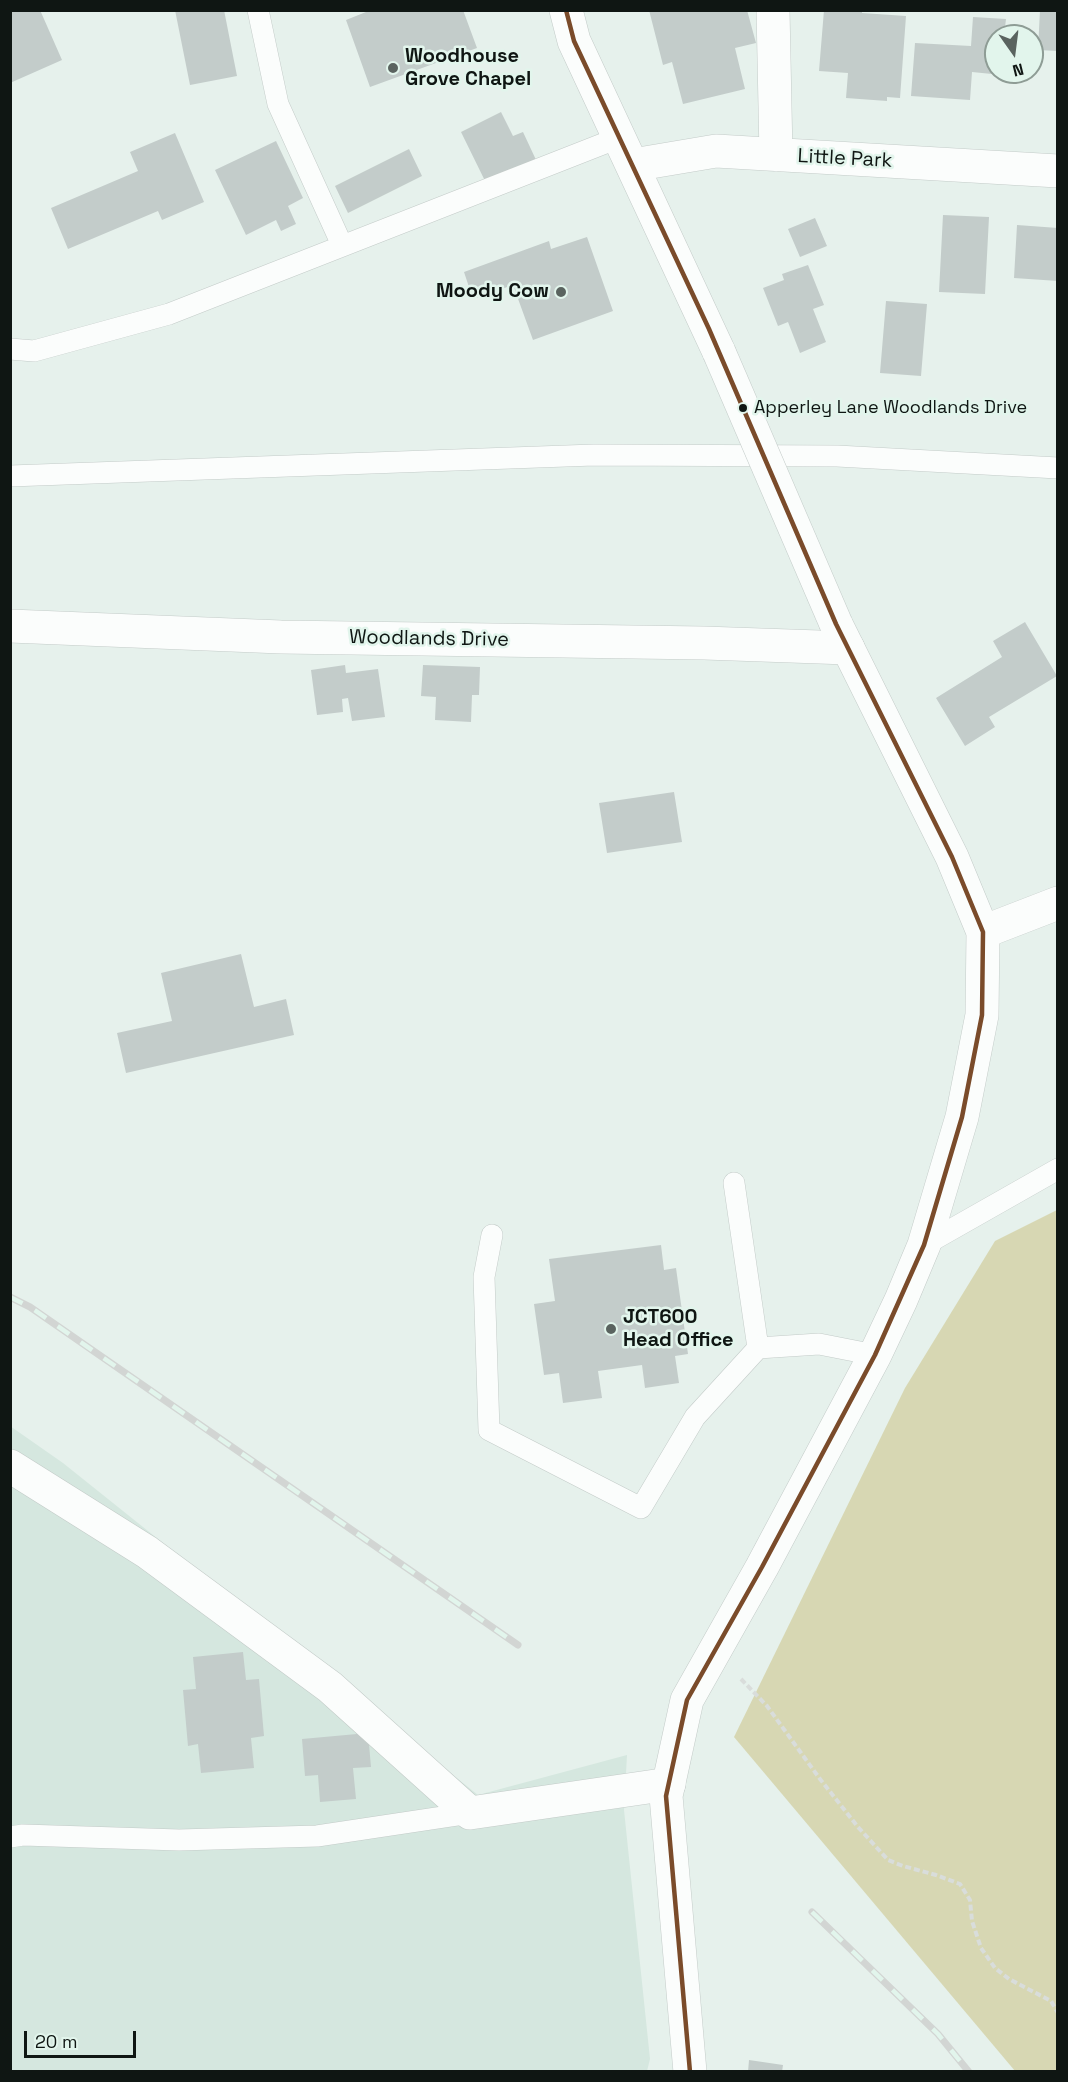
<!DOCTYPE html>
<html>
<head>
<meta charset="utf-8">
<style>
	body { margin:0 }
	#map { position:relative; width:1068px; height:2082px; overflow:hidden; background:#e6f1ec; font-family:"Space Grotesk",sans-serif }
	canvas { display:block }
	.frame { position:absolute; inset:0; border:12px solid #0f1613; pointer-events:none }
	.north { position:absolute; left:984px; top:24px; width:60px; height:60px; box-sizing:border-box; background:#e2f5ec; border:2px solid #8e9c95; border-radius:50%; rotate:166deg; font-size:16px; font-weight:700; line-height:24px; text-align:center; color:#0f1613 }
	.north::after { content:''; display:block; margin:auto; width:21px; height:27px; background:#5a635f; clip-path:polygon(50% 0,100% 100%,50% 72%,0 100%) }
	.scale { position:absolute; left:24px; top:2031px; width:112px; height:27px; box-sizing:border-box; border:3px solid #0f1613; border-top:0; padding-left:8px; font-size:18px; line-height:21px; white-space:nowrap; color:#0f1613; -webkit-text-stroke:4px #e2f5ec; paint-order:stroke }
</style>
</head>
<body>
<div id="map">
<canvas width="1068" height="2082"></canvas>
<div class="frame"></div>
<div class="north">N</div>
<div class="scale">20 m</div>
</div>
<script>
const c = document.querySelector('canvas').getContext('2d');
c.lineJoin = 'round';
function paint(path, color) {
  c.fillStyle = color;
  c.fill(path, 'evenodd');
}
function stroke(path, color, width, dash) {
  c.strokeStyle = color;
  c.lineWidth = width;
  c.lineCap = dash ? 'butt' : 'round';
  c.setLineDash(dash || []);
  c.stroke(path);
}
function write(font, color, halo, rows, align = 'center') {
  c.font = font + ' "Space Grotesk",sans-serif';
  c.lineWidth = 5;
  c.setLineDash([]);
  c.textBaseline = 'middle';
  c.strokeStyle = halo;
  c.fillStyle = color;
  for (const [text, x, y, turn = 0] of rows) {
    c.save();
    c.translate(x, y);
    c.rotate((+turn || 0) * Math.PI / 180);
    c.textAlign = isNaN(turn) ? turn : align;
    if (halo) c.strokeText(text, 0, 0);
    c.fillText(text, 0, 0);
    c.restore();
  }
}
paint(new Path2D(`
	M10,1426L63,1463L478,1795L627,1755L624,1810L650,2059L647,2071H11Z`), '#d5e7df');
paint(new Path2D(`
	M1057,1210V2071H1015L734,1737L905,1388L995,1241Z`), '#d7d7b3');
paint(new Path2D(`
	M10,10H40L62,60L10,83Z
	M175,10H224L237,76L190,85Z
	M371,10H463L477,48L370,87L346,20Z
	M649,10H747L756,43L735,48L745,89L683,104L672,62L663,65Z
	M824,10H862V13L906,16L900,98L887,97V101L846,98L848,73L819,71Z
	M1040,10H1058V51L1038,50Z
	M973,17L1006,19L1004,36H996V72H1002V75L972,72L970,100L911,96L915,43L971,46Z
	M501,112L513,136L523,132L537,162L488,187L461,132Z
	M175,133L204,202L162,220L158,211L68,249L51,208L138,171L130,152Z
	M276,141L303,198L288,206L296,224L281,231L276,220L246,235L215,170Z
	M409,149L422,176L348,213L335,186Z
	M943,215L989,217L985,294L939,292Z
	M815,218L827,246L800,257L788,229Z
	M1017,225L1058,228V281L1014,278Z
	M587,237L613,311L533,340L513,285L473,299L464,272L549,241L551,249Z
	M808,265L824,305L813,309L826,342L800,353L788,322L778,326L763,288L784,280L782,274Z
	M886,301L927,304L921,376L880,373Z
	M1025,622L1057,676L989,717L995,727L965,746L936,698L1002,657L993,641Z
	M345,665L346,673L378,669L385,717L352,721L348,698L342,699L343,712L317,715L311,670Z
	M423,665L480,667L479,695H472L471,722L435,720L436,697L421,696Z
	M674,792L682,842L607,853L599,803Z
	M241,954L254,1007L286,999L294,1035L126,1073L117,1033L172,1021L161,973Z
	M661,1245L664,1270L676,1268L688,1354L675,1356L679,1383L645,1388L642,1365L598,1371L602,1398L563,1403L559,1373L544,1375L534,1304L555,1301L549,1259Z
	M243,1652L246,1680L259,1679L264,1736L251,1738L254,1768L201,1773L198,1744L188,1746L183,1690L196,1689L193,1657Z
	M368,1733L371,1767L353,1768L356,1799L320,1802L318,1775L305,1776L302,1739Z
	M749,2060L783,2065L782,2072H748Z`), '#c3ccca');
const lane = new Path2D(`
	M258,10L278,104L342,245
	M10,349L34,351L169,314L618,138
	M10,476L594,455L837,456L1058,468
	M734,1183L758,1348
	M492,1235L484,1277L489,1430L641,1508L695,1417L758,1348L819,1344L875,1355
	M924,1245L1058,1169
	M10,1837L23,1835L179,1840L317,1836L470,1813`);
const street = new Path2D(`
	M773,10L776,155
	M633,165L716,151L1058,171
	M10,626L281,637L704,643L848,648
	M983,932L1058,903
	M10,1466L147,1552L330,1687L470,1813L669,1784`);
const highway = new Path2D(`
	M566,10L574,41L719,352
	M690,2072L666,1796L687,1700L762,1567L875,1355L901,1300L924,1245L962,1117L982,1015L983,932L952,857L836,624`);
stroke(lane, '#c3cbc8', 22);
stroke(street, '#c3cbc8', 34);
stroke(highway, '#c3cbc8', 34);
stroke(new Path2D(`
	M741,1679L767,1706L820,1779L858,1827L888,1860L903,1866L936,1875L960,1884L970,1900L972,1921L981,1948L995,1968L1009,1979L1051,2001L1058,2013`), '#d9dddb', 4, [6, 3]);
stroke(lane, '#fbfdfc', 21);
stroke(street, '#fbfdfc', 33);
stroke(highway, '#fbfdfc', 33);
const rail = new Path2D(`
	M10,1297L30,1307L518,1645
	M812,1912L938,2034L969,2072`);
stroke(rail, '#d2d5d3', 7);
stroke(rail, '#e2f5ec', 4.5, [14]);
const highwayBridge = new Path2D(`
	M719,352L836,624`);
stroke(highwayBridge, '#c3cbc8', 34, []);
stroke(highwayBridge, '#fbfdfc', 33);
stroke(new Path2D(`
	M566,10L574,41L709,329L836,624L952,857L983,932L982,1015L962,1117L924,1245L875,1355L762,1567L687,1700L666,1796L690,2072`), '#7a4b2a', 4.5);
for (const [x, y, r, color] of [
	[393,68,6,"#5a635f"],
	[561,292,6,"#5a635f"],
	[743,408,5,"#0f1613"],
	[611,1329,6,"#5a635f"]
]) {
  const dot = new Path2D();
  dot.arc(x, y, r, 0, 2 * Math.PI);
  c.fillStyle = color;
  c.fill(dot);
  stroke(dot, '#e2f5ec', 2);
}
write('18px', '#0f1613', '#e2f5ec', [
	["Apperley Lane Woodlands Drive",754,408]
], 'left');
write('bold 20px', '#0f1613', '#e2f5ec', [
	["Woodhouse",405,57],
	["Grove Chapel",405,80],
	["Moody Cow",549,292,"right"],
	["JCT600",623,1318],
	["Head Office",623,1341]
], 'left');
write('20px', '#0f1613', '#e2f5ec', [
	["Little Park",845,159,3],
	["Woodlands Drive",429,639,1]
]);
</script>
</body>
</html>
